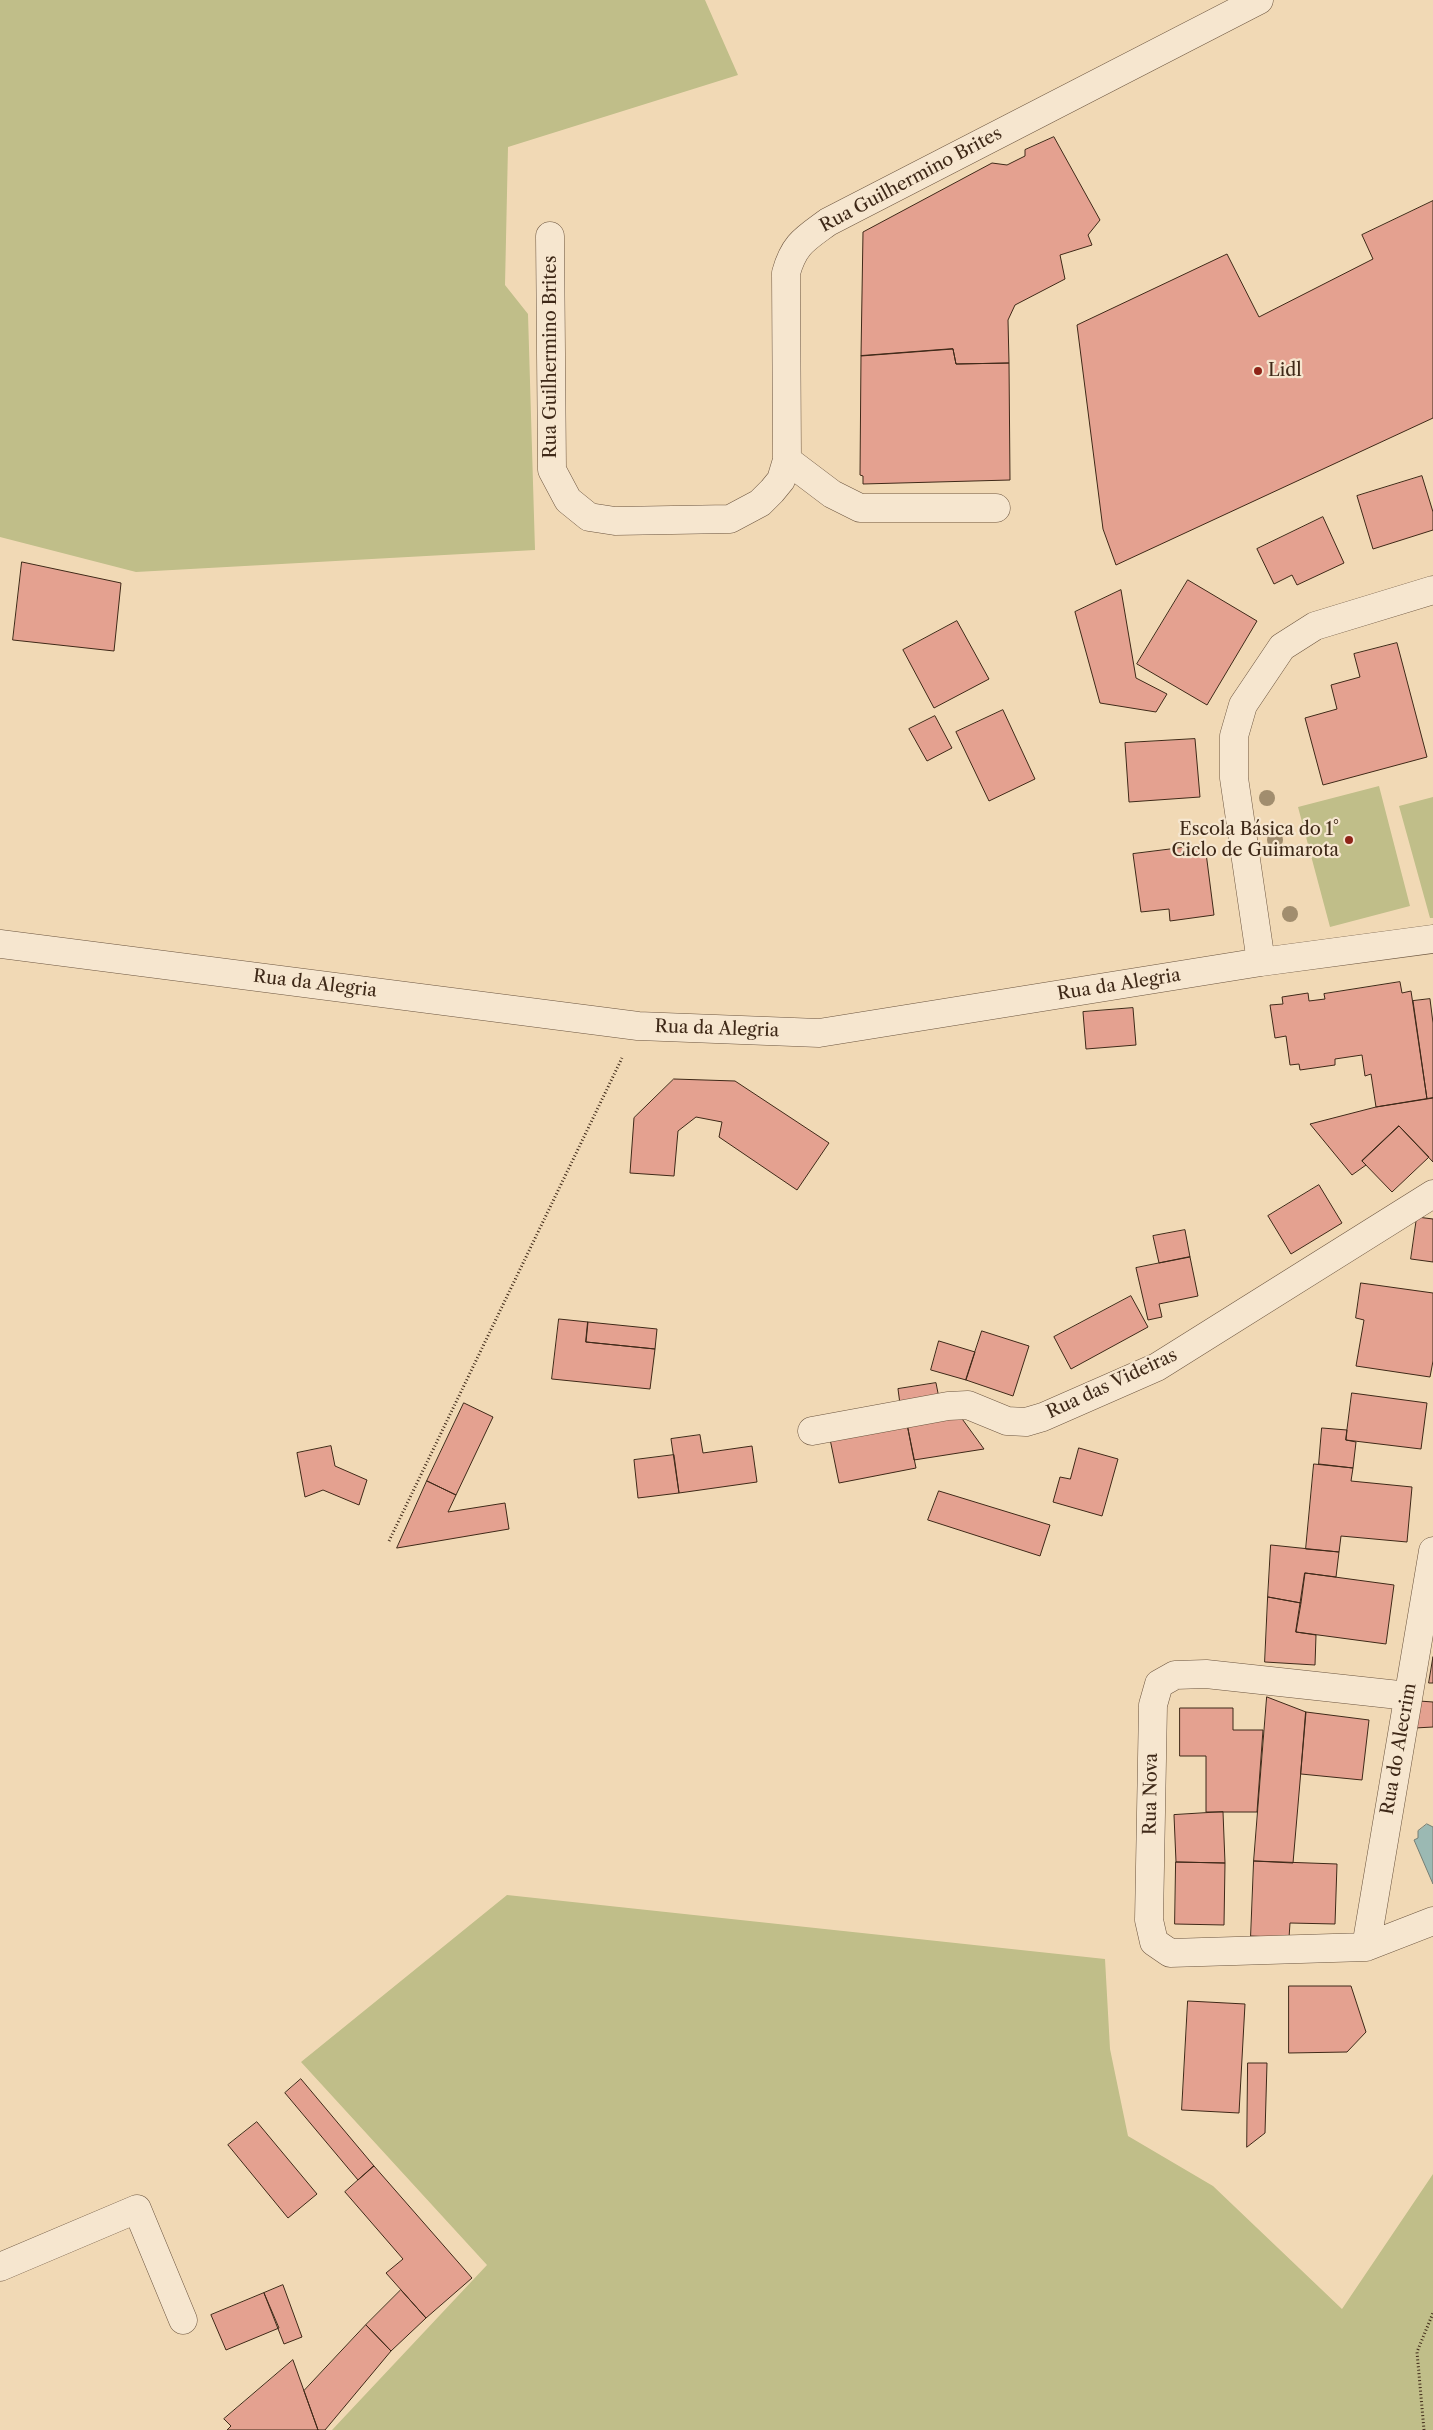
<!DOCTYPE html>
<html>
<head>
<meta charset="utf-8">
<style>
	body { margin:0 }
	canvas { display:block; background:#f1d9b5 }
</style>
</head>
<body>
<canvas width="1433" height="2430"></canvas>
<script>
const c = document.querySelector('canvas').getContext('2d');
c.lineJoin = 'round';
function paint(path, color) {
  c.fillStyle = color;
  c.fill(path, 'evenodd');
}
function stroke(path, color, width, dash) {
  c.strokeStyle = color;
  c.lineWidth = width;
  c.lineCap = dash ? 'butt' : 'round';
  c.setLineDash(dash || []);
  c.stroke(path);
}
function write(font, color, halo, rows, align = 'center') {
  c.font = font + ' "Libre Caslon Text",serif';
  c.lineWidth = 4.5;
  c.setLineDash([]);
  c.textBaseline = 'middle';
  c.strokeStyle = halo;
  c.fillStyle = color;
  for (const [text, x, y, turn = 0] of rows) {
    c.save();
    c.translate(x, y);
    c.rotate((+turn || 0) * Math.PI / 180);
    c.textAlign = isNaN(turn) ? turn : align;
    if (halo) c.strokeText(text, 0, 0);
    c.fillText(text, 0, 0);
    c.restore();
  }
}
paint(new Path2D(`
	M0,0H705L738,75L508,147L505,285L528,314L535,550L136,572L0,537Z
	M1379,786L1410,906L1330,927L1298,807Z
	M1433,797V918H1430L1399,806Z
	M507,1895L1105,1959L1110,2049L1128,2136L1213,2186L1342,2309L1433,2174V2430H332L487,2265L301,2062Z`), '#c0be89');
const water = new Path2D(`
	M1427,1824L1433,1827V1884L1414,1840L1418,1838V1831Z`);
paint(water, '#9bb9b3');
stroke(water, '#767f75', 1);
const building = new Path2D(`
	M1054,137L1100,220L1088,235L1092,245L1060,255L1065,279L1015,305L1008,320L1009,363L956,364L953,349L861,356L863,232L992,163L1007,165L1025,156V150Z
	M1433,201V418L1116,565L1103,529L1077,325L1227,254L1259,317L1373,259L1362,235Z
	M953,349L956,364L1009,363L1010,480L863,484V476L860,475L861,356Z
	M1422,476L1433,512V530L1373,549L1357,496Z
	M1323,517L1344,563L1297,585L1292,575L1274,584L1257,549Z
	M22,562L121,583L114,651L13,640Z
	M1188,580L1257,621L1207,705L1137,664Z
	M1121,590L1136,678L1167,694L1156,712L1100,703L1075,612Z
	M957,621L989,679L934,708L903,650Z
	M1397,643L1427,757L1323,785L1305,718L1337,709L1331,685L1360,677L1354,654Z
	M1003,710L1035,779L989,801L956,732Z
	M935,716L952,748L927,761L909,729Z
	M1195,739L1200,797L1129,802L1125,743Z
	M1205,845L1214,915L1170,921L1169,909L1141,912L1133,854Z
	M1400,982L1402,993L1411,991L1427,1099L1376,1107L1371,1074L1365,1076L1362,1055L1335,1059V1065L1300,1070L1299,1064L1290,1065L1286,1036L1275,1038L1270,1005L1283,1004L1282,997L1308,993L1309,1001L1325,999L1324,994Z
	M1430,999L1433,1023V1098L1427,1099L1413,1001Z
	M1133,1008L1136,1045L1086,1049L1083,1012Z
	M674,1079L735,1081L829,1143L797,1190L719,1137L722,1122L696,1117L678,1131L674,1176L630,1173L634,1118Z
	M1433,1098V1162L1399,1126L1362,1161L1366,1165L1352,1175L1310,1124L1376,1107Z
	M1399,1126L1429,1157L1392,1192L1362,1161Z
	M1319,1185L1342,1223L1291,1254L1268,1216Z
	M1417,1217L1433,1219V1262L1411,1259Z
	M1185,1230L1190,1257L1159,1263L1153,1236Z
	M1190,1257L1198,1296L1159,1304L1162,1317L1148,1320L1136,1268Z
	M1361,1283L1433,1293V1361L1430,1377L1356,1366L1364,1320L1356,1318Z
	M1131,1296L1148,1327L1071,1369L1054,1337Z
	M559,1319L588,1322L586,1342L655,1349L650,1389L552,1379Z
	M588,1322L657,1329L655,1349L586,1342Z
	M982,1331L1029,1346L1013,1396L966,1380Z
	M939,1341L975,1352L966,1380L931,1370Z
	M936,1383L939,1398L900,1404L898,1389Z
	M1352,1393L1427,1403L1421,1449L1346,1440Z
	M464,1403L493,1417L456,1495L427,1481Z
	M960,1416L984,1449L914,1460L907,1424Z
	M907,1424L916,1468L839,1483L830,1439Z
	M1322,1428L1347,1430L1346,1440L1356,1442L1353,1468L1319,1464Z
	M700,1435L703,1453L752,1446L757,1482L679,1493L671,1439Z
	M331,1446L335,1466L367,1480L359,1505L323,1490L305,1497L297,1453Z
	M1079,1448L1118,1459L1102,1516L1053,1502L1060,1477L1070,1479Z
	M674,1455L679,1493L638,1498L634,1460Z
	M1314,1464L1353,1468L1351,1481L1412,1487L1407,1542L1341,1536L1339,1552L1306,1549Z
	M427,1481L456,1495L448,1512L505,1503L509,1529L397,1548Z
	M939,1491L1050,1525L1040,1556L928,1520Z
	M1271,1545L1339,1552L1336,1577L1305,1573L1301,1603L1268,1597Z
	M1305,1573L1394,1585L1386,1644L1296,1632Z
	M1268,1597L1301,1603L1296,1632L1316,1635L1315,1665L1265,1662Z
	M1433,1657V1683H1429Z
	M1267,1697L1306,1712L1293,1863L1254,1861Z
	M1419,1701L1433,1702V1727L1415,1728Z
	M1180,1708H1233V1730H1263L1257,1812H1206V1756H1180Z
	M1306,1712L1369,1720L1362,1780L1301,1774Z
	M1223,1812L1225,1863L1176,1862L1174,1815Z
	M1254,1861L1337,1864L1335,1924L1290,1923L1289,1938L1251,1936Z
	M1176,1862L1225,1863L1224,1925L1175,1924Z
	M1289,1986H1351L1366,2032L1347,2052L1289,2053Z
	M1188,2001L1245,2004L1239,2113L1182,2110Z
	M1248,2063H1267L1265,2133L1247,2147Z
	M301,2079L374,2166L358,2180L285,2093Z
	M257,2122L317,2194L288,2218L228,2145Z
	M374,2166L472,2278L426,2318L386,2273L403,2259L345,2192Z
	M283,2285L302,2337L284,2344L264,2293Z
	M401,2290L426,2318L391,2351L366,2325Z
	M264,2293L279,2328L226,2350L211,2315Z
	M366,2325L391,2351L325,2430H318L304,2391Z
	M293,2360L318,2430H227L231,2426L224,2419Z`);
paint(building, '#e4a190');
stroke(building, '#3f2918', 1);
const minor = new Path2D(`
	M550,236L552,470L568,500L589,517L615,521L730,519L760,503L772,491L781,480L787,460L786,273C794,244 805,239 828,222L1259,0
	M787,460L832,494L860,508H996
	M0,944L638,1026L819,1033L1261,962L1433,939
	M1261,962L1234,778V736L1243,705L1282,647L1315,626L1433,590
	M812,1431L948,1406L968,1405L1007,1421L1026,1422L1043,1417L1157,1367L1433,1194
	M1408,1696L1206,1674L1175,1675L1159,1684L1153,1705L1149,1920L1154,1942L1170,1953L1366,1947L1433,1921
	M1366,1947L1433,1551
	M0,2267L137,2209L183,2320`);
stroke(minor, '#6c553f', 29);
stroke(new Path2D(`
	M389,1541L622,1058
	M1424,2430L1417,2352L1433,2313`), '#3f2918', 3, [1, 2.5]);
stroke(minor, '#f6e6cf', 28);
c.fillStyle = '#a18d6e';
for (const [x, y] of [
	[1267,798],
	[1275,840],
	[1290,914]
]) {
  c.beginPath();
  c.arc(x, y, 8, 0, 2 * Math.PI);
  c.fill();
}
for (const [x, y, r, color] of [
	[1258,371,5,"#8f2418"],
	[1349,840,5,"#8f2418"]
]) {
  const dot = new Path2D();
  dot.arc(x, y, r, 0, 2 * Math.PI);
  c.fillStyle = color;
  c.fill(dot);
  stroke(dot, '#f6e6cf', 2);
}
write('18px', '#3f2918', '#f6e6cf', [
	["Rua Guilhermino Brites",911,180,-28],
	["Rua Guilhermino Brites",551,357,-90],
	["Rua da Alegria",315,984,7],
	["Rua da Alegria",1119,985,-9],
	["Rua da Alegria",717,1029,2],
	["Rua das Videiras",1112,1384,-25],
	["Rua do Alecrim",1399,1749,-80],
	["Rua Nova",1151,1794,-89]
]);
write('18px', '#3f2918', '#f6e6cf', [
	["Lidl",1268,371],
	["Escola Básica do 1°",1339,830,"right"],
	["Ciclo de Guimarota",1339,851,"right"]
], 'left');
</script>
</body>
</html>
